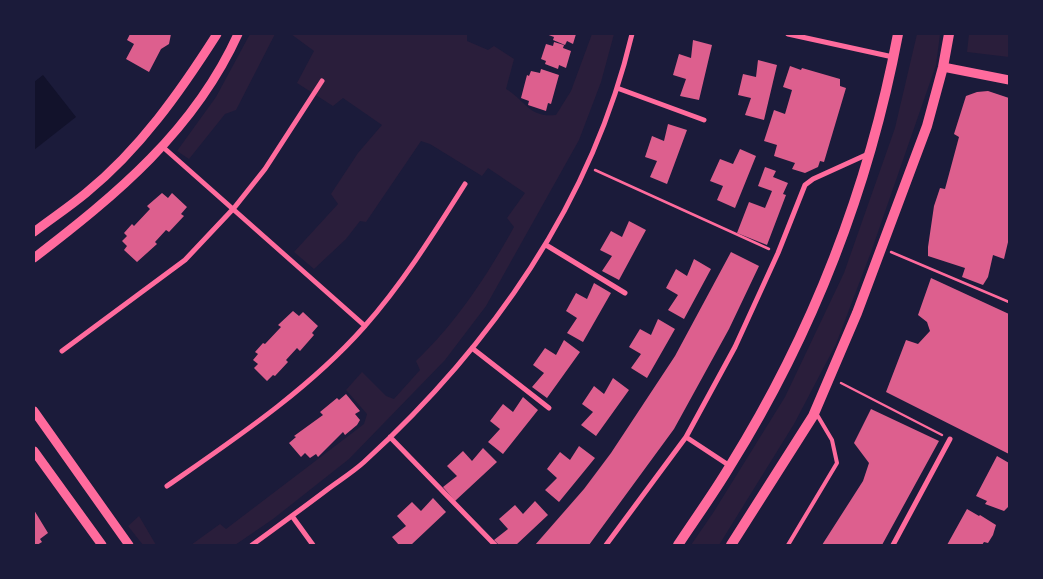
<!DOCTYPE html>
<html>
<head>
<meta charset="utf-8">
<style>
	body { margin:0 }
	#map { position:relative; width:1043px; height:579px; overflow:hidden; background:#1b1b3a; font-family:Merriweather,serif }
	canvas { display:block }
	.frame { position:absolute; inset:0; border:35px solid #1b1b3a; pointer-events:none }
</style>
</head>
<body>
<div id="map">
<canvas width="1043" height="579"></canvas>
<div class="frame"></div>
</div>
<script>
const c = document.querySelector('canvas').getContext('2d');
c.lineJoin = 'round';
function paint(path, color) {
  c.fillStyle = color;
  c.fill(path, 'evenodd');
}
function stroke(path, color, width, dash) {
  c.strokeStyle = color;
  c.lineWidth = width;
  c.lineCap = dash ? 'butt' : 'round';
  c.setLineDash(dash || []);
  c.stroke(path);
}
paint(new Path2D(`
	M250,34H275L236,110L225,114L189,159L177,151L216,97Z
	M283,34H467V41L488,50L494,46L514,59L506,89C526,101 529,118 556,115L571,91L592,34H614L601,82L579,140L486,306L445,360L349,459L273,519L235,545H191L220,524L226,529L364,424L367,414L346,390L362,372L386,396L394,399L420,370L416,361C456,323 487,276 514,227L507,218L525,193L488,168L482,176L430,144L421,141L366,222L360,221L346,239L314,269L294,252L338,204L331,194L358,153L382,125L343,98L333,106L297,83L314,51L291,34Z
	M917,34H940L936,65L871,252L836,344L794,424L719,545H691L713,513L785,397L844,273L895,128Z
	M969,34H1009V57L967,52Z
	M139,516L156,545H143L128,526Z`), '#2a1e3b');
paint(new Path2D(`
	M43,75L76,117L34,150V82Z`), '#12122b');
paint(new Path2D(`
	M130,34H171L169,44L161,49L149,72L126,59L134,44L127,40Z
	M546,34H576L573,44L567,41L565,45L553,40L554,37Z
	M693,40L712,45L699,100L680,96L686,79L673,75L679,54L691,58Z
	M554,42L564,45L563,48L571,51L566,68L559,65L558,69L545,64L546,61L541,59L546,44L553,46Z
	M758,60L777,65L764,120L745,115L751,98L738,95L743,74L756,77Z
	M790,66L801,70L802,68L840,79V86L846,88L824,162L820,161L818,167L805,173L792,169L795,163L774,156L777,145L764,141L774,110L785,114L792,90L783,87Z
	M541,69L559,75L551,104L548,103L546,111L528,105L529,101L521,98L527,75L529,76L531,71L540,73Z
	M988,91L1009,98V238L1004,259L993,255L988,277L983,285L962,277L965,268L928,256V247L934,206L940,188L945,189L959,137L954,134L966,96L977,92Z
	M668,124L687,130L667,184L650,177L657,161L645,157L652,136L664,141Z
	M740,149L756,156L735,208L717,200L723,186L710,181L720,159L733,164Z
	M765,167L776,171L773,177L788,183L783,194L786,195L767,245L737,233L749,202L765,208L772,191L758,186Z
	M162,193L168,198L172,193L187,207L181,214L184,216L169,232L166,230L155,242L157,244L137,262L124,250L127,246L122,241L127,236L124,233L132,224L134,226L150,209L147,206Z
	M629,221L646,230L619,280L602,271L612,256L600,250L611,231L622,237Z
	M731,252L759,266L729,329L674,429L589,545H535L584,489L611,453L675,356Z
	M694,259L711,269L684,319L668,310L678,295L666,288L676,269L687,276Z
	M931,278L1009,314V454L886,392L906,340L918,344L930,331L927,322L918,315Z
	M594,283L611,293L583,342L567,333L577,318L566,311L576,293L587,299Z
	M293,311L299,316L303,312L318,326L312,333L314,335L300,351L297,348L286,360L288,362L275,376L273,375L267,381L254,368L258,364L253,360L258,354L255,352L263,343L265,344L281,327L278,325Z
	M658,319L675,329L647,378L631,368L641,354L629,347L640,329L651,335Z
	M564,340L580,352L547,398L532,387L544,373L533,365L545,348L556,355Z
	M613,378L629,390L596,436L581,425L593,412L582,404L594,386L604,394Z
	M346,394L360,411L355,414L360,420L357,425L345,435L343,432L318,457L316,454L310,458L305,453L301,457L289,443L296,437L294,436L323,415L320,412L337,398L339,400Z
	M523,397L538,410L503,454L488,442L500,429L490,421L503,404L513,412Z
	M871,409L939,441L882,545H822L863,481L869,463L854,443Z
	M579,446L595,458L559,502L545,490L557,478L547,469L560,452L570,460Z
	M483,448L497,462L455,501L443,487L457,476L447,466L463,451L472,461Z
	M997,456L1009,463V506L1004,511L985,504L987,501L976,496Z
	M433,498L446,512L411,545H399L392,537L406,526L397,516L412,502L421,511Z
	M535,501L548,515L516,545H499L494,540L508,529L499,519L515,505L523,514Z
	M967,509L979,516L980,515L996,525L993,535L988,543L984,542L982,545H947Z
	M34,510L48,533L40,539L42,542L37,545H34Z`), '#dd5f8e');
stroke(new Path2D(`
	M595,170L769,249
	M891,252L1009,302
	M841,383L942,435`), '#ff6b9d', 2.5);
stroke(new Path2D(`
	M788,545L837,463L832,440L816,413`), '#ff6b9d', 4);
stroke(new Path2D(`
	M788,34L893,57
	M617,88L704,120
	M164,148L365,326
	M546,245L625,293
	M472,348L549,408
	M62,351L185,260L234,208L265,169L322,81
	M390,437L495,545
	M686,437L730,466
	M167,486C236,438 308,390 364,327C403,283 434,233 465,184
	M292,516L313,545
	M252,545C278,526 303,508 328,489C340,480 353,472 364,462C491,346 592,203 632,34
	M606,545L686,437L735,347L778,253L805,185L813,179L868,154
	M893,545L950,439`), '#ff6b9d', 5);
stroke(new Path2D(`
	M943,67L1009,80
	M34,232C51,219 69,207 86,193C140,149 180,92 217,34
	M34,258C116,195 194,131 238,34
	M34,411L129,545
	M34,451L102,545`), '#ff6b9d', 9);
stroke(new Path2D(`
	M678,545C695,519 714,493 730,466C812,334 869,187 898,34
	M731,545L813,416L857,313L927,126L943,67L949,34`), '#ff6b9d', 10);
</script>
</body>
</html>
